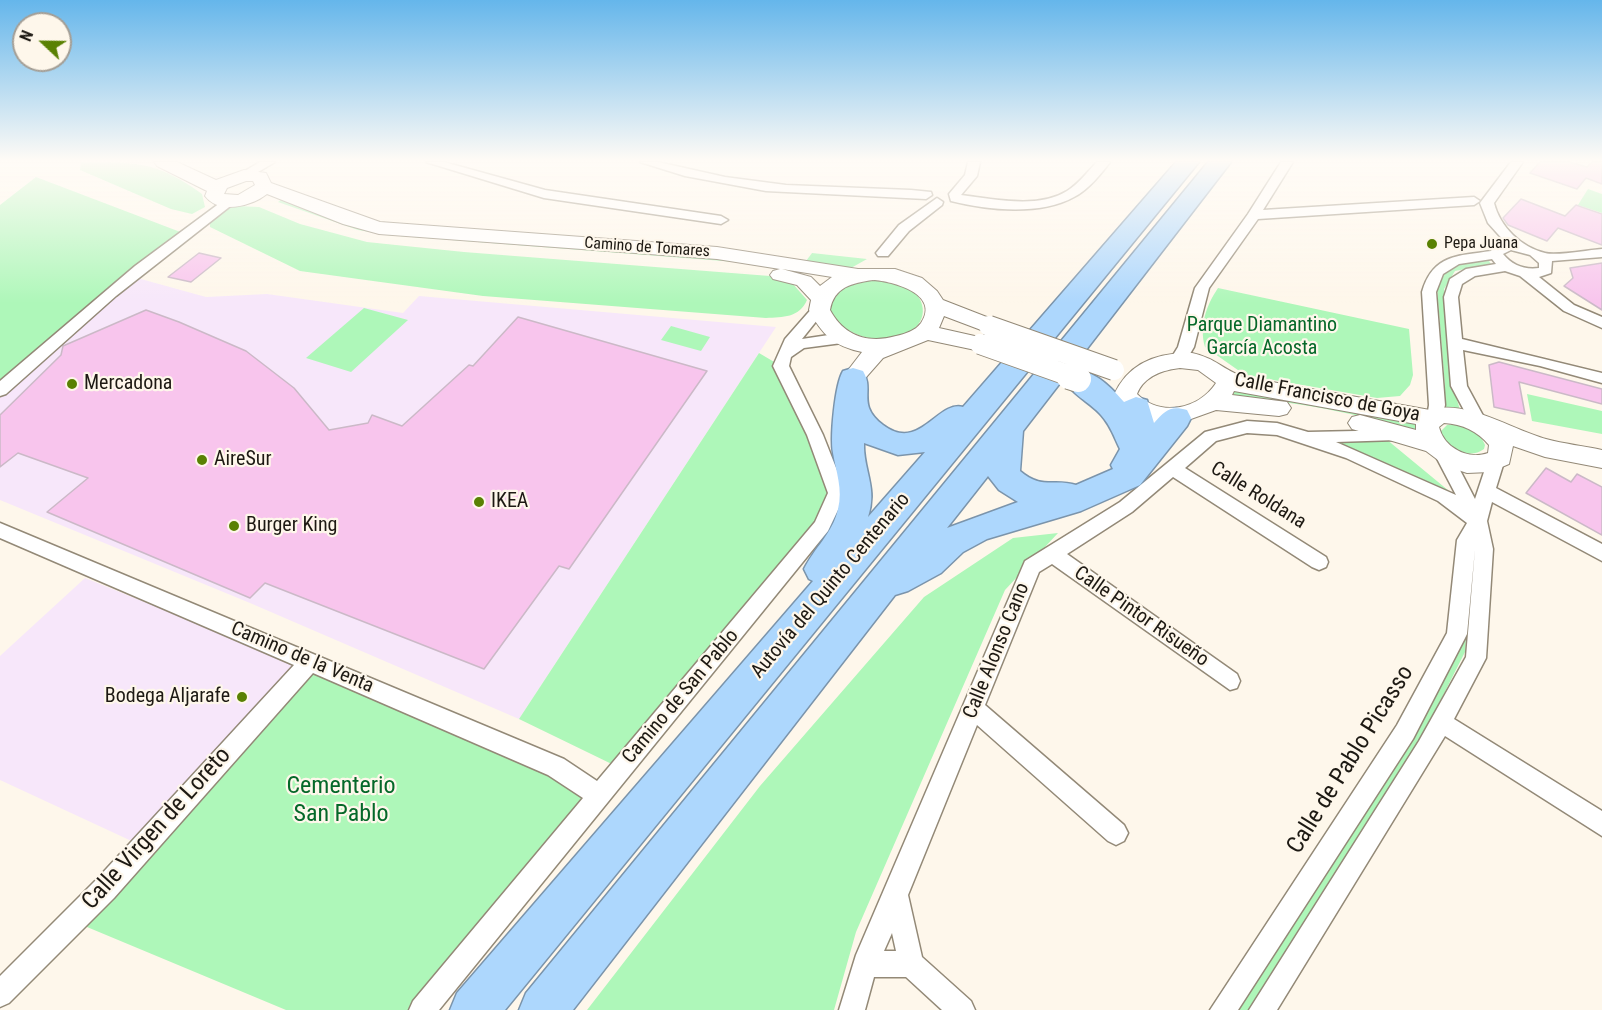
<!DOCTYPE html>
<html>
<head>
<meta charset="utf-8">
<style>
	body { margin:0 }
	#map { position:relative; width:1602px; height:1010px; overflow:hidden; background:#fef7eb; font-family:"Roboto Condensed",sans-serif }
	canvas { display:block }
	.north { position:absolute; left:12px; top:12px; width:60px; height:60px; box-sizing:border-box; background:#fef7eb; border:2px solid #a49e95; border-radius:50%; rotate:292deg; font-size:16px; font-weight:700; line-height:24px; text-align:center; color:#1d1913 }
	.north::after { content:''; display:block; margin:auto; width:21px; height:27px; background:#598103; clip-path:polygon(50% 0,100% 100%,50% 72%,0 100%) }
</style>
</head>
<body>
<div id="map">
<canvas width="1602" height="1010"></canvas>
<div class="north">N</div>
</div>
<script>
const c = document.querySelector('canvas').getContext('2d');
c.lineJoin = 'round';
function paint(path, color) {
  c.fillStyle = color;
  c.fill(path, 'evenodd');
}
function stroke(path, color, width, dash) {
  c.strokeStyle = color;
  c.lineWidth = width;
  c.lineCap = dash ? 'butt' : 'round';
  c.setLineDash(dash || []);
  c.stroke(path);
}
function write(font, color, halo, rows, align = 'center') {
  c.font = font + ' "Roboto Condensed",sans-serif';
  c.lineWidth = 4.5;
  c.setLineDash([]);
  c.textBaseline = 'middle';
  c.strokeStyle = halo;
  c.fillStyle = color;
  for (const [text, x, y, turn = 0] of rows) {
    c.save();
    c.translate(x, y);
    c.rotate((+turn || 0) * Math.PI / 180);
    c.textAlign = isNaN(turn) ? turn : align;
    if (halo) c.strokeText(text, 0, 0);
    c.fillText(text, 0, 0);
    c.restore();
  }
}
paint(new Path2D(`
	M130,276L206,297L267,294L403,313L419,296L776,327L519,719L250,603L0,500V390Z
	M85,578L301,665L138,844L0,780V656Z`), '#f7e7fa');
paint(new Path2D(`
	M81,162C135,162 157,161 202,194L205,207L192,214L171,209L80,170Z
	M36,177L183,233L0,391V205Z
	M1588,189L1602,194V213L1578,205Z
	M282,199L336,220L690,254L749,263L387,235L358,230L278,202Z
	M237,206L259,207L300,224L367,242L464,252L770,276L793,284L807,300C799,318 783,317 766,318L483,296L300,271L210,227V223L227,209Z
	M812,253L867,259L851,268L806,261Z
	M1489,261L1491,264L1455,271L1444,289L1454,390L1461,413L1437,409L1445,387L1437,287L1447,270L1467,262Z
	M878,279C887,281 897,283 905,286C926,295 930,321 909,332C859,359 796,301 851,283C859,281 869,281 878,279Z
	M1218,288L1409,329L1413,375L1410,385L1400,396L1377,398L1245,375L1205,347C1199,326 1206,306 1218,288Z
	M364,308L408,320L351,372L306,358Z
	M671,326L710,337L701,351L661,340Z
	M759,353L781,366L837,493L822,526L622,769L519,719Z
	M1234,385L1415,421L1416,432C1366,415 1287,399 1234,398Z
	M1527,394L1602,411V434L1532,421Z
	M1447,425C1462,423 1480,430 1485,445L1484,449C1468,461 1447,447 1440,432Z
	M1386,439L1449,491L1321,440Z
	M1058,533L1005,590L856,932L834,1010H587L760,786L924,597L1013,538Z
	M1470,586L1465,652L1421,739L1248,1010H1236L1414,736Z
	M311,661L599,795L422,1010H286L75,922Z`), '#aef7b9');
const building = new Path2D(`
	M1540,162H1570L1587,167L1592,162H1602V184L1586,178L1577,189L1530,173Z
	M1521,199L1565,216L1576,205L1602,214V245L1558,228L1547,241L1508,225L1503,218Z
	M199,253L221,258L191,282L168,277Z
	M1602,263V310L1564,286L1573,278L1570,268Z
	M146,310L179,322L246,351L294,388L329,430L368,423L372,415L402,426L469,365L473,366L518,317L707,371L569,569L559,566L484,669L265,583L250,598L47,512L88,478L18,453L0,467V415L61,355L63,346Z
	M1499,362L1602,389V404L1519,382L1525,414L1494,407L1489,365Z
	M1546,468L1571,482L1577,474L1602,487V535L1526,493Z`);
paint(building, '#f8c5ed');
stroke(building, '#cbb9c7', 1.5);
const street = new Path2D(`
	M260,162H275L248,178H240L238,175Z
	M426,162H444L545,190L721,216L728,220L721,224L544,198Z
	M640,162H658L725,177L786,185L911,190L931,192L932,195L926,199L766,191L685,176Z
	M968,162H980L977,176L961,195C994,199 1038,209 1067,191C1079,184 1088,171 1097,162H1110C1101,174 1088,190 1074,197C1040,216 987,210 951,201L949,194L965,175Z
	M1281,162H1293L1263,210L1474,197L1480,201L1474,205L1258,219L1209,288L1194,347L1184,364H1172L1170,360L1178,347L1195,288L1248,214Z
	M1511,162H1523L1494,203C1500,227 1521,247 1545,253C1558,256 1587,250 1602,249V257L1552,261L1551,273L1539,277L1574,305L1602,317V328L1564,311L1520,276L1505,271L1475,276L1462,284L1458,297L1462,339L1602,373V383L1540,366L1463,350L1467,386L1487,423L1485,427H1473L1451,386L1444,297L1450,279L1466,269L1496,264L1492,259L1459,264L1443,274L1436,292L1445,405L1441,421H1429L1427,417L1429,405L1422,292C1433,254 1458,256 1491,251L1494,246L1506,243L1488,223L1480,203ZM1511,250L1530,255L1539,263V268C1524,270 1512,265 1503,254Z
	M228,197L234,201L233,204L116,296L6,394L0,396V381L135,266Z
	M937,198L943,202L942,205L909,231L888,256H878L876,253L899,225Z
	M819,304L826,309L802,339L842,333L850,338L842,343L804,348L791,357L789,366L823,435L846,493L828,531L439,1010H409L413,1001L583,798L548,775L313,673L114,898L9,1003L0,1007V976L96,880L294,665L0,538V523L564,759L597,781L815,522L828,493L807,435L773,366L785,339L814,306Z
	M1247,421L1277,423L1308,432L1403,430L1405,434L1403,438L1397,440L1336,442L1456,495L1433,451L1436,447H1448L1475,499L1489,457H1501L1504,462L1496,488L1602,544V561L1492,502L1487,521L1493,549L1486,658L1454,719L1602,811V836L1445,736L1277,1010H1249L1419,741L1466,657L1475,549L1467,634L1464,640L1413,739L1238,1010H1210L1397,725L1447,633L1457,540L1467,523L1438,501L1346,458L1277,435L1247,433L1216,441L1185,468L1326,557L1328,562L1326,567L1319,570L1312,567L1173,477L1132,512L1067,554L1237,674L1240,681L1237,688L1230,690L1052,564L1039,572L985,705L1124,825L1128,833L1124,841L1116,845L1108,841L977,725L908,895L922,957L971,1001L975,1010H942L906,977H874L865,1010H839L856,955L1025,561L1120,502L1205,432ZM892,933L896,951H884Z`);
const secondary = new Path2D(`
	M154,162H177L216,180L244,170L266,173L271,183L380,222L717,247L858,269H895L922,278L937,291L943,300L997,321L1000,326L997,331L989,333L944,316L939,328L988,339L991,344L988,349L980,351L928,340L883,358L861,383L853,386L845,383L842,378L862,352C834,346 822,335 809,310L811,300L797,285L773,279L770,275L773,271L780,269L717,259L379,234L343,224L267,194C252,206 219,215 205,196L207,191L157,166ZM246,181H253L255,185L238,195L224,194L227,188ZM782,269L832,277L820,286L811,277ZM873,280C892,281 941,294 921,323C915,331 905,334 896,336C868,344 844,336 830,310C834,287 852,283 873,280Z
	M1192,353C1216,358 1223,370 1244,377L1430,410C1466,399 1510,429 1546,439C1564,444 1584,446 1602,450V468L1545,457L1513,446L1509,464L1490,472L1467,473L1446,466L1426,451L1352,429L1348,423L1352,417L1360,415L1416,430V424L1234,391L1232,395L1287,402L1291,408L1287,414L1279,416L1216,410L1177,424L1158,425L1133,416L1114,395C1128,363 1158,352 1192,353ZM1180,368L1198,370L1216,383C1198,410 1160,417 1137,394C1144,376 1163,370 1180,368ZM1444,423C1463,424 1477,431 1489,445L1488,453C1468,460 1444,448 1439,427Z`);
const highway = new Path2D(`
	M1176,162H1199L505,1010H450L457,993L813,581L809,579L804,569C814,548 833,533 838,509C843,489 836,472 833,453C830,437 835,384 843,371L853,368L863,371C875,391 856,404 883,425C920,453 937,400 963,407ZM864,443L898,455L925,452L868,517C878,488 863,470 864,443Z
	M1208,162H1231L1069,372C1090,365 1111,387 1124,402L1136,397L1147,400L1154,423C1165,411 1170,405 1187,410L1191,418L1187,426L1140,485L1081,511L987,539L963,552L941,573L908,591L895,595L573,1010H519L526,993ZM1064,378C1069,393 1091,403 1101,415C1111,426 1114,437 1120,449L1111,465L1113,469L1076,485C1054,478 1042,490 1020,471L1023,431ZM988,476L999,490L1018,502L947,528Z`);
stroke(street, '#938977', 3);
stroke(secondary, '#938977', 2);
stroke(highway, '#7b94ab', 3);
paint(street, '#fff');
paint(secondary, '#fff');
paint(highway, '#add7fd');
const secondaryBridgeFar1 = new Path2D(`
	M989,326L1114,370
	M980,344L1073,377`);
const secondaryBridge = new Path2D(`
	M1069,376L1078,379`);
stroke(secondaryBridgeFar1, '#938977', 22, []);
stroke(secondaryBridge, '#938977', 28, []);
stroke(secondaryBridgeFar1, '#fff', 20);
stroke(secondaryBridge, '#fff', 26);
const sky = c.createLinearGradient(0, 0, 0, 303);
sky.addColorStop(0, '#65b6eb');
sky.addColorStop(0.53, '#fffbf6');
sky.addColorStop(1, '#fffbf600');
c.fillStyle = sky;
c.fillRect(0, 0, 1602, 303);
for (const [x, y, r, color] of [
	[1432,244,6,"#598103"],
	[72,384,6,"#598103"],
	[202,460,6,"#598103"],
	[479,502,6,"#598103"],
	[234,526,6,"#598103"],
	[242,697,6,"#598103"]
]) {
  const dot = new Path2D();
  dot.arc(x, y, r, 0, 2 * Math.PI);
  c.fillStyle = color;
  c.fill(dot);
  stroke(dot, '#fef7eb', 2);
}
write('16px', '#1d1913', '#fef7eb', [
	["Pepa Juana",1444,244]
], 'left');
write('16px', '#1d1913', '#fef7eb', [
	["Camino de Tomares",647,248,4]
]);
write('20px', '#056829', '#fef7eb', [
	["Parque Diamantino",1262,326],
	["García Acosta",1262,349]
]);
write('20px', '#1d1913', '#fef7eb', [
	["Mercadona",84,384],
	["AireSur",214,460],
	["IKEA",491,502],
	["Burger King",246,526],
	["Bodega Aljarafe",230,697,"right"]
], 'left');
write('20px', '#1d1913', '#fef7eb', [
	["Calle Francisco de Goya",1327,398,11],
	["Calle Roldana",1258,496,32],
	["Autovía del Quinto Centenario",831,586,-50],
	["Calle Pintor Risueño",1141,617,35],
	["Calle Alonso Cano",997,651,-68],
	["Camino de la Venta",302,658,23],
	["Camino de San Pablo",681,697,-50]
]);
write('24px', '#1d1913', '#fef7eb', [
	["Calle de Pablo Picasso",1351,760,-58],
	["Calle Virgen de Loreto",157,829,-48]
]);
write('24px', '#056829', '#fef7eb', [
	["Cementerio",341,787],
	["San Pablo",341,815]
]);
</script>
</body>
</html>
